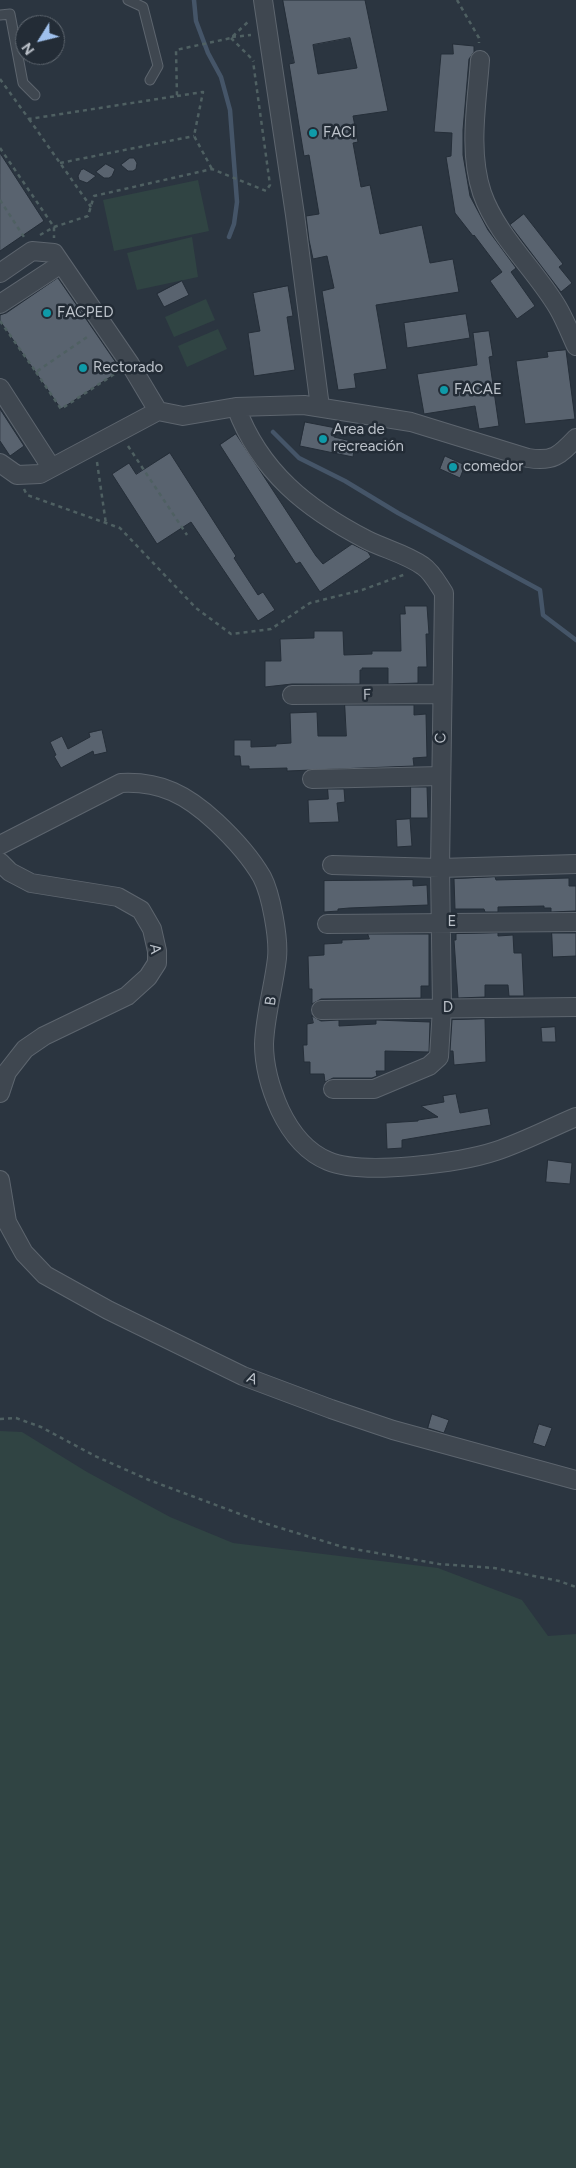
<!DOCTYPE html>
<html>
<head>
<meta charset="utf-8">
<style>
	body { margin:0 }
	#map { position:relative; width:576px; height:2168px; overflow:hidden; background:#2b3540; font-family:Figtree,sans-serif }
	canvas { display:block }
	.north { position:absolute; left:15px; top:15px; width:50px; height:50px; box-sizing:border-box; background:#232c36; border:1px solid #606871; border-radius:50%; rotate:234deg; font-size:14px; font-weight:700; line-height:20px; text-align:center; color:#bcc2ca }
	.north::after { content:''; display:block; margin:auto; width:18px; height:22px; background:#9fc0ec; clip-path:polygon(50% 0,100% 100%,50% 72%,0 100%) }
</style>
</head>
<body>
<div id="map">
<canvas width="576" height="2168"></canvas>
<div class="north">N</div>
</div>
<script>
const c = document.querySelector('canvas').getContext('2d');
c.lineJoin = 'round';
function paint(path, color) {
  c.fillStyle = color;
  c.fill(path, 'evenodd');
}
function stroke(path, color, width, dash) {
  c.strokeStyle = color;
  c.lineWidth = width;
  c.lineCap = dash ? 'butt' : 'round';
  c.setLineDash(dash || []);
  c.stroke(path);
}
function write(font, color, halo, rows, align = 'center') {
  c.font = font + ' Figtree,sans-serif';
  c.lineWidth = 5;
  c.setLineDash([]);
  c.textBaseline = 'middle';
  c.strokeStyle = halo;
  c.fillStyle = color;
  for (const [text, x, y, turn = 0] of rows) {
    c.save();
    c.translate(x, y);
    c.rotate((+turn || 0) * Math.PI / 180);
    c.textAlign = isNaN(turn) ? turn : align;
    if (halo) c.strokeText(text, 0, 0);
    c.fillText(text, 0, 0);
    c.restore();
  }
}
paint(new Path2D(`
	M198,180L209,231L114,251L103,200Z
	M192,237L198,277L137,290L127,253Z
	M206,299L215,320L174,337L165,317Z
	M218,329L227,349L187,367L178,346Z
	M0,1431L22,1432L87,1472L170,1517L233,1543L438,1568L522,1600L548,1636L576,1634V2168H0Z`), '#304443');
stroke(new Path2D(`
	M194,0L196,21L208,53L221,77L230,110L237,202L234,224L229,237
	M273,432L299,458L345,481L398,513L540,590L543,615L576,640`), '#455568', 4.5);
const building = new Path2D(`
	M283,0H365L388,111L353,116L358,142L353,143L361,187L370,185L380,234L422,225L430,263L453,259L459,292L376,305L387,369L354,374L356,388L338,390L322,291L334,288L327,256L313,259L309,240L306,216L319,214L309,155L304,156L289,64L294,63ZM350,38L357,68L318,74L313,45Z
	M453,44L474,46V52L469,59L463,130V155L470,196L488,230L516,268L511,272L535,306L517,319L490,281L502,272L474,235L473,236L455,213L446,157L451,156L452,133L434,132L441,54H453Z
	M0,153L44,221L0,251Z
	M130,158H134L137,163L136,169L133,171H128L121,165Z
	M106,164L115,169L112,176L109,178H104L96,172Z
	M84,169L96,176L87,183L79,180L78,176L81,170Z
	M524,214L563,264L559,267L572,283L561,292L510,225Z
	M58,278L121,370L61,409L0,321V315L6,313Z
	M182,281L189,295L164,307L157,294Z
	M288,286L293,316L287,317L295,370L254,376L248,333L260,331L253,293Z
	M466,314L470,338L407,348L404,323Z
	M489,331L493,356L489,357L499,426L479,429L475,406L424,414L417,374L477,365L473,333Z
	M566,350L575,419L525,424L516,361L548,357L547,352Z
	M0,409L24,446L10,456L0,441Z
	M305,422L336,428L334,437L355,442L353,457L300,446Z
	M236,434L316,556L323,564L352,544L368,552L371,557L320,592L300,562L296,564L220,445Z
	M170,453L236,556L234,558L243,572L258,595L263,592L275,610L258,621L191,522L157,544L112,474L129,463L136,474Z
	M445,456L465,465L460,478L440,469Z
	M405,606H427L429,634H426L427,667H418V683L388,684V668H362V670H360V684H292L265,687V661H281L280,639L314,638V631H343L344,655L372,654V651H401L400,614H405Z
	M345,705H414V715L426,714L427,757L413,758L414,766L287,771V768L249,769V766H241L240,756H234V740H251V747L276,746V744L291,743L290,713L317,712L318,736H346Z
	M102,730L107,752L94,755L93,751L61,768L54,756L56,755L50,742L62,736L68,749L90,737L89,733Z
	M411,787H427L428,818H411Z
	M328,789H344L345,802L337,803L339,822L309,823L308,800L328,799Z
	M410,819L412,846L397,847L396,820Z
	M495,877L496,880L569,878V886H576V911L551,912V908H544V906L498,907V912H485L484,909H455L454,879Z
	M413,880V886L427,885L428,905L349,908L338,909V911L324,912V881Z
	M498,933V936L513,935L514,953H522L524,996H509L508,985H485V997L458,998L454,940H456V934Z
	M552,933H576V956L553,957Z
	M368,934H429V986H421V998L321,999L312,1004V989H309L308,956L324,955V944L342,943V940L369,939Z
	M312,1016L321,1021L339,1020V1026L376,1024V1020L430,1022L429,1052L385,1051V1071H376L377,1076L372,1078H333L325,1082L324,1074H310V1062H304L303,1045H307V1024L313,1023Z
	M485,1019L486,1062L454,1065L453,1051H450L452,1020Z
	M555,1027L556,1042H542L541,1028Z
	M456,1094L460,1113L488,1108L491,1125L402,1140V1148L387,1149L386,1123L418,1121V1120L438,1117L421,1106L444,1102L443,1096Z
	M548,1160L572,1163L570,1184L546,1182Z
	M432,1414L449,1420L444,1433L428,1428Z
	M539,1424L552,1428L545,1447L533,1443Z`);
paint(building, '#59636f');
stroke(building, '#252e38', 1);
const service = new Path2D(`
	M128,0L143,7L158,66L150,80
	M0,15L10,14L23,83L35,95`);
const minor = new Path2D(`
	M263,0L295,215L320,407
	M480,60C477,103 468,151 482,193C497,236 535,269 558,308C565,320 570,333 576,346
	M0,273L32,251L54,253L130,364L158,411
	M0,304L61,264
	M0,388L51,467
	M236,407C260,472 307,509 367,540C385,549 406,554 423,566C432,572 438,584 444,593L440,868L442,1008L439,1057L429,1066L374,1089H333
	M0,463L17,475L40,474L158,411L183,416L236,407L304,405L411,422L528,458C553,462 559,456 576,438
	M292,695L442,694
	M312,779L441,776
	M0,845L121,783C161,781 187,795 216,822C231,836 251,858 262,877C271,894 279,938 277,958C274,986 265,1015 264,1044C264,1066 271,1090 280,1110C290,1131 306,1152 328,1161C363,1176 460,1163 496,1151C523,1142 550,1128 576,1117
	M0,862L10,872L31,883L118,897L141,910L152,929L157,951V963L148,977L127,996L44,1036L25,1049L7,1072L0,1093
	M332,865L440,868L576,864
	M327,924L576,922
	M321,1010L576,1007
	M0,1180L7,1222L24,1253L45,1275L108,1310L243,1376L331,1409L393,1430L576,1480`);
stroke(service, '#5d656e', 11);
stroke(minor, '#5d656e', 20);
stroke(new Path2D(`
	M457,0L479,38V43
	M232,37L251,35
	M231,38L254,61
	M0,79L29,119L177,96L176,50L231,38L250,20
	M177,96L203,92L194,136L212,169
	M29,119L91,207
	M0,148L54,227V238
	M60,163L194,136
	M0,200L24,237
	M40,235L54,227L88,216L94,196L212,169L266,191L270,185L253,61
	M0,321L36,372L90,335
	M36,372L61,409L116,373
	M128,446L187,535
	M97,462L106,524
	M24,489L27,495L120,528L196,608L231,634L271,629L310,603L362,590L406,574
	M0,1419L16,1418L41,1427L95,1456L149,1480L264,1523L343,1547L439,1564L494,1568L559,1581L576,1587`), '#4f6062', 2.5, [4, 4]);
stroke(service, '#3f4750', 9);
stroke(minor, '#3f4750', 18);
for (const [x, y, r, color] of [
	[313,133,5,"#0f9aa8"],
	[47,313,5,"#0f9aa8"],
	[83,368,5,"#0f9aa8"],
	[444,390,5,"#0f9aa8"],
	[323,439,5,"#0f9aa8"],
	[453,467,5,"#0f9aa8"]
]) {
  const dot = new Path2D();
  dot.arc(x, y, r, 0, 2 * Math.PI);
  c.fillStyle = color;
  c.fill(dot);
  stroke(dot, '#232c36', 2);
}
write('15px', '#bcc2ca', '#232c36', [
	["FACI",323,133],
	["FACPED",57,313],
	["Rectorado",93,368],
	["FACAE",454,390],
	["Area de",333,430],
	["recreación",333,447],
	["comedor",463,467]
], 'left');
write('15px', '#bcc2ca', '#232c36', [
	["F",367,695,-1],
	["C",441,738,-89],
	["E",452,922],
	["A",155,949,83],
	["B",271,1001,-82],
	["D",448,1008],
	["A",252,1379,21]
]);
</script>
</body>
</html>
